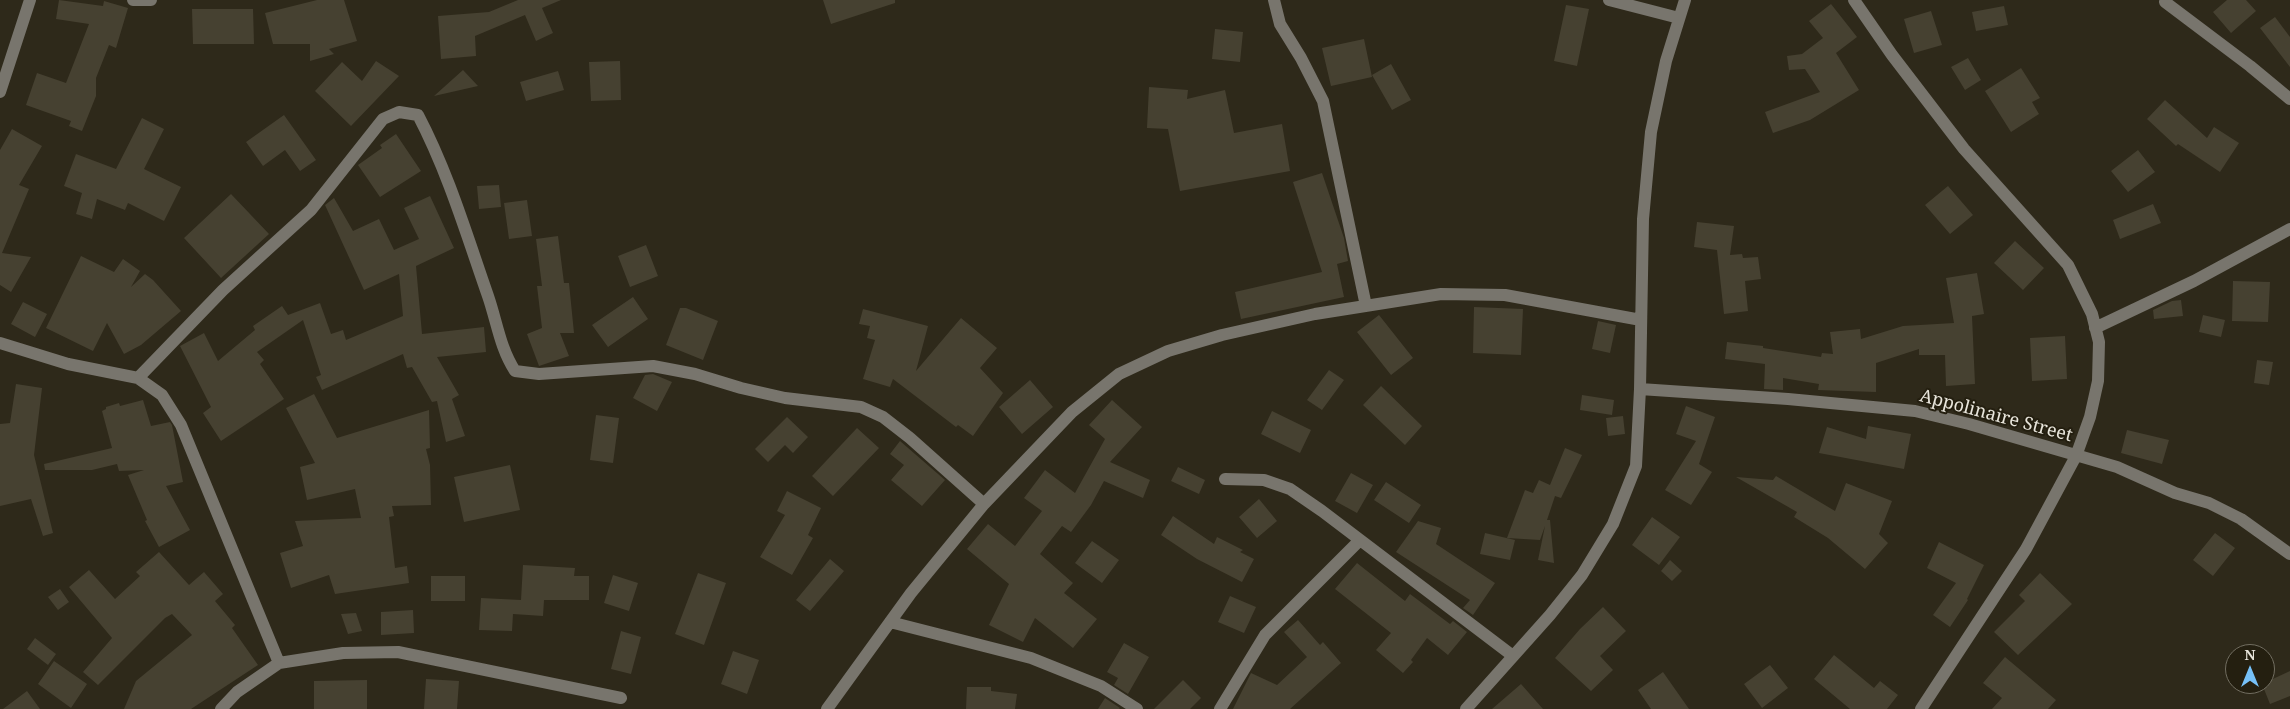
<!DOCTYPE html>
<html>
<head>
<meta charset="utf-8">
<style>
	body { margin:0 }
	#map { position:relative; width:2290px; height:709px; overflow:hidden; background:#2e291a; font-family:"Noto Serif",serif }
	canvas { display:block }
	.north { position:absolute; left:2225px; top:644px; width:50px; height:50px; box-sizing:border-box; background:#241f10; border:1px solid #726e61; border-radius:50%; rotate:0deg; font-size:14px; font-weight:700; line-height:20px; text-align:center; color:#e8e5db }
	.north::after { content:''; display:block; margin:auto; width:18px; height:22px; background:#76c0f7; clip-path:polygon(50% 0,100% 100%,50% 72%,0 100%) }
</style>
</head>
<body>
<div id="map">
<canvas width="2290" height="709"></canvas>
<div class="north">N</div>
</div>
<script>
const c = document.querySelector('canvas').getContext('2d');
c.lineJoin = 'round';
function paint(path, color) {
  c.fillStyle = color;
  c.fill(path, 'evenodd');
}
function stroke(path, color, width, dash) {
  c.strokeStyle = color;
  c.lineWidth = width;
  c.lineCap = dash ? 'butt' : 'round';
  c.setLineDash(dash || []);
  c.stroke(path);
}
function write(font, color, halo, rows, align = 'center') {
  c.font = font + ' "Noto Serif",serif';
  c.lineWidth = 4;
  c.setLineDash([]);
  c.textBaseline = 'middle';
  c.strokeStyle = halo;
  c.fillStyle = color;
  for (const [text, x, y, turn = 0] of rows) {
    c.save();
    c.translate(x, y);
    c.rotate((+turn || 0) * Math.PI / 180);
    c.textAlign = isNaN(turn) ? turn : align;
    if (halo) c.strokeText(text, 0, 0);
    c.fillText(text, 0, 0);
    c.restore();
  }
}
paint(new Path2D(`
	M59,0L103,6L104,1L128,8L116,48L109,45L96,78V96L82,131L69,126L71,121L26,105L37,73L66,83L89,24L56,19Z
	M317,0H344L357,41L329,49L334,54L310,61V44H273L265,13Z
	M518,0H561L542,8L553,33L536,41L525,15L475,36L476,56L441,59L438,16L489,12Z
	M823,0H895V3L831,24Z
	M2227,0H2246L2256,11L2231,33L2213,12Z
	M1831,4L1857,37L1836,53L1859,90L1810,120L1773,133L1765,112L1820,92L1805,69L1789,70L1787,56L1802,54L1823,38L1809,21Z
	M1566,5L1589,9L1577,66L1554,61Z
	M2004,6L2008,25L1976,31L1972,12Z
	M192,9H253L254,44H193Z
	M1931,11L1942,45L1914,53L1904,19Z
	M2275,17L2290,37V67L2260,28Z
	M1215,29L1243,32L1240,62L1212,59Z
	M1364,39L1372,77L1331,86L1322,48Z
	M1968,58L1981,80L1965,90L1951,67Z
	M376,61L399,76L351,126L315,91L342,62L362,81Z
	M620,61L621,100L591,101L589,62Z
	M1391,64L1411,100L1392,110L1372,75Z
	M2021,68L2040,98L2032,102L2039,114L2011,132L1985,91Z
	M463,70L478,86L434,96Z
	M558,71L564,90L526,101L520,82Z
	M1149,87L1188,90L1187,99L1225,90L1234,133L1282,124L1290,171L1180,191L1168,129L1147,128Z
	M2165,100L2207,138L2214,127L2239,143L2220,172L2178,144L2176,146L2147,119Z
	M284,115L316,160L300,171L285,150L263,166L246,142Z
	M142,118L164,129L144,169L181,187L164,221L128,203L125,210L97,199L92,219L76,214L82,193L64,186L76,154L116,169Z
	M12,129L42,146L19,185L29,189L2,253L31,257L11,292L0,285V150Z
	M396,134L421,171L380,197L358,165L382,148L380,145Z
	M2138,150L2155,172L2128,192L2111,171Z
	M1322,173L1344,238L1348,261L1337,264L1344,297L1241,319L1235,292L1322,272L1293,182Z
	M499,185L501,207L479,209L477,186Z
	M1948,186L1973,215L1950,234L1925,205Z
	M231,194L269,234L221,278L184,238Z
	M430,196L454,248L416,266L422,334L484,327L486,352L437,357L459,395L452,399L465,436L446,442L437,401L432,402L412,367L407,368L403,354L322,390L316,377L321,375L303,320L257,352L264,360L260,364L284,399L221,441L203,413L211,407L180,346L204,333L218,361L255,330L253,326L282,306L288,315L320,303L331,334L343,330L346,340L403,316L399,274L364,290L325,205L334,198L353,231L379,219L394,250L419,239L404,208Z
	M527,200L532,236L509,239L504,203Z
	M2153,204L2161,223L2120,239L2113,220Z
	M1697,222L1734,226L1730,255L1742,254L1743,258L1758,257L1761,279L1745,281L1748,311L1724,314L1717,250L1694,247Z
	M558,236L564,283H569L574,333H560L569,356L539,366L527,334L542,328L537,286H542L536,239Z
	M2015,241L2044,268L2023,290L1994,263Z
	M646,245L658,276L630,287L618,256Z
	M81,256L114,272L123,259L140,271L131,287L145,274L153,280L181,311L141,345L124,354L107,323L93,351L46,328Z
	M1977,273L1984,314L1972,316L1975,384L1946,386L1945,355H1919V349L1876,363V392L1818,390L1819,384L1783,378V390L1764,389L1765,364L1725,359L1727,342L1763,346V348L1821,357L1822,353L1833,354L1830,332L1860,329L1861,339L1903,326L1954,323L1946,278Z
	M2233,281L2270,282L2268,322L2232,321Z
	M633,297L648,319L608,347L592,325Z
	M2181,300L2183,316L2154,319L2153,310L2172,301Z
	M23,302L47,314L35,337L11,324Z
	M1474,307L1523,309L1521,355L1473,353Z
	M680,308H686L718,321L703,360L666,345Z
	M863,309L928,326L916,371L961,318L997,348L980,368L1003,393L973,436L958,425L956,427L893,379L890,387L863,379L875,340L867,338L870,326L859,324Z
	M1379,315L1413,358L1391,375L1357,332Z
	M2203,315L2225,320L2221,337L2199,332Z
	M1598,321L1616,325L1610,353L1592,349Z
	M2065,336L2067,379L2032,381L2030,338Z
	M2257,360L2273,362L2269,385L2254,383Z
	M1329,370L1344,380L1322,410L1307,400Z
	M653,374L672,382L657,411L633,398L645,375Z
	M1030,380L1053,407L1022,434L999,407Z
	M16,384L42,388L34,455L53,533L43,536L31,499L0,506V424L10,423Z
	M1381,386L1422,426L1405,445L1363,405Z
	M314,394L337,438L429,410L430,448L426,449L430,465L431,505L392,506L394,516L389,517L395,568L407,566L409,583L335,594L329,575L291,588L280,553L303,546L295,521L361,518L355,489L307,500L300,467L315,463L286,408Z
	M1582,395L1614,400L1612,415L1580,410Z
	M143,400L151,426L170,422L172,425L183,482L166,486L190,530L159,547L145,521L147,520L128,475L144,470L119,471L117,464L92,470H45L44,464L112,448L102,411L106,409V407L119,403L120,406Z
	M1112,400L1142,427L1110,462L1150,480L1143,498L1104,481L1091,505L1071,532L1062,526L1040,554L1073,583L1064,593L1097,619L1073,648L1035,618L1023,642L989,625L1009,584L967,549L988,524L1015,546L1042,511L1024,498L1045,470L1075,493L1105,439L1089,425Z
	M1686,406L1715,417L1699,464L1712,472L1691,505L1665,490L1696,441L1676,434Z
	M1272,411L1311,430L1300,453L1261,434Z
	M596,415L619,418L613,463L590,460Z
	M1623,416L1625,434L1608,436L1606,418Z
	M787,417L808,437L793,453L785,445L768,462L755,449Z
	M1868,426L1911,434L1904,469L1819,453L1827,427L1866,439Z
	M857,428L879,448L833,496L812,476Z
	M2127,430L2169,440L2162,464L2121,453Z
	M900,441L945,480L922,506L891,480L904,465L890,454Z
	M1565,448L1582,455L1561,498L1555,496L1547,520H1550L1554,563L1538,560L1545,526L1540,540L1507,538L1525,490L1533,493L1539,480L1550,485Z
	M510,465L520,510L464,522L454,477Z
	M1178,467L1205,480L1199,494L1171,481Z
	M1351,473L1373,485L1357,513L1335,501Z
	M1776,476L1835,511L1846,483L1892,501L1879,534L1888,543L1865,569L1828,538L1794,517L1797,512L1736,477L1773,480Z
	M1386,482L1421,505L1409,523L1374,500Z
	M787,491L821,508L808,535L813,538L792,575L760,557L785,515L777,511Z
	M1259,499L1277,521L1257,538L1239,517Z
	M1173,516L1214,544L1217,537L1243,550L1240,552L1254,559L1242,582L1197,559L1161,535Z
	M1652,517L1680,537L1659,565L1632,545Z
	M1418,521L1441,528L1436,544L1495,583L1473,615L1463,608L1470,600L1396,552Z
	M1485,533L1515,540L1510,560L1480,554Z
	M2215,533L2235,548L2213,576L2193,560Z
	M1092,541L1119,560L1102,583L1075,563Z
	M1939,542L1984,565L1967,599L1968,600L1950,627L1933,615L1956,583L1927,568Z
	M159,552L189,585L204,572L223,594L215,601L235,625L232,628L258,665L191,709H124L136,681L192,635L172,614L165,618L98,685L83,672L112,638L69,587L89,570L115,599L140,576L136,572Z
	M830,559L844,571L810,611L796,600Z
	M1670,560L1682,571L1672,581L1661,571Z
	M1357,563L1405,601L1410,594L1450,624L1453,621L1467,632L1448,655L1427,638L1411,660L1413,662L1403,673L1376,650L1391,633L1335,589Z
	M523,565L575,568L574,576H589V600H544L543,616L513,614L512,631L479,630L481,598L521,600Z
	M698,573L726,583L704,645L675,634Z
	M2040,573L2072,604L2018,655L1994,632L2025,601L2019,595Z
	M613,575L638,583L629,611L604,603Z
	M431,576H465V601H431Z
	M60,589L69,602L58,610L48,597Z
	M1230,596L1256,607L1244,633L1218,622Z
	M1603,607L1626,631L1600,656L1613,670L1591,691L1555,658L1580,629Z
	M413,610L414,633L381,635V612Z
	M356,613L362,631L348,634L341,614Z
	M1298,620L1320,645L1323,642L1341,663L1290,709H1233L1251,673L1277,685L1307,657L1284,632Z
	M621,631L641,637L631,674L611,669Z
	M35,638L56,654L48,665L27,649Z
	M1124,643L1149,657L1128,694L1114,685L1118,678L1107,672Z
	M733,651L759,660L747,694L721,684Z
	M1834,655L1874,688L1880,681L1898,695L1887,709H1850L1814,679Z
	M2005,657L2056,700L2048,709H1992L2002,698L1983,683Z
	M54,661L87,684L71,708L38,684Z
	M1770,665L1788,688L1762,708L1744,684Z
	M2290,671V696L2270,704L2262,684Z
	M1663,672L1689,709H1651L1638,690Z
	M426,679L459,681L457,709H424Z
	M367,680V709H314V681Z
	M1183,680L1201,698L1190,709H1154Z
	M1521,684L1543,709H1492Z
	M967,687H991V691L1017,694L1015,709H966Z
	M27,691L40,709H3Z
	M1105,698L1120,708L1119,709H1098Z`), '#464131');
stroke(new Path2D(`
	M133,0H151
	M1274,0L1280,24L1301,58L1323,101L1366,306
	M1609,0L1679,18
	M1854,0L1892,55L1964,149L2068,265L2092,314L2099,342L2098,381L2090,417L2076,456L2026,549L1921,709
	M2165,2L2250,66L2290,99
	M0,92L30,0
	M2095,328L2194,281L2290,229
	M0,343L68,364L138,378L162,395L181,425L279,663
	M138,378L223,290L311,210L383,119L399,112L418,115C448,172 467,236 488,296C497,322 500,348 515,371L539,374L653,366L695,374L741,388L785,398L861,407L883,417L910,438L984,504
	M1640,389L1788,399L1915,411L1969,424L2117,467L2175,493L2209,503L2241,519L2290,554
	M1225,479L1264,480L1290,489L1322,511L1513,656
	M890,622L1031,658L1101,686L1137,709
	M221,709L237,692L279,663L343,653L398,652L621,698
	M827,709L911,593L984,504L1072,412L1119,374L1168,351L1222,335L1315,314L1441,294L1505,295L1641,320
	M1220,709L1265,635L1360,540
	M1466,709L1550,615L1582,575L1613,524L1636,466L1640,389L1643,219L1651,132L1666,61L1685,0`), '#78756d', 12);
write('18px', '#e8e5db', '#241f10', [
	["Appolinaire Street",1996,416,15]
]);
</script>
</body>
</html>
